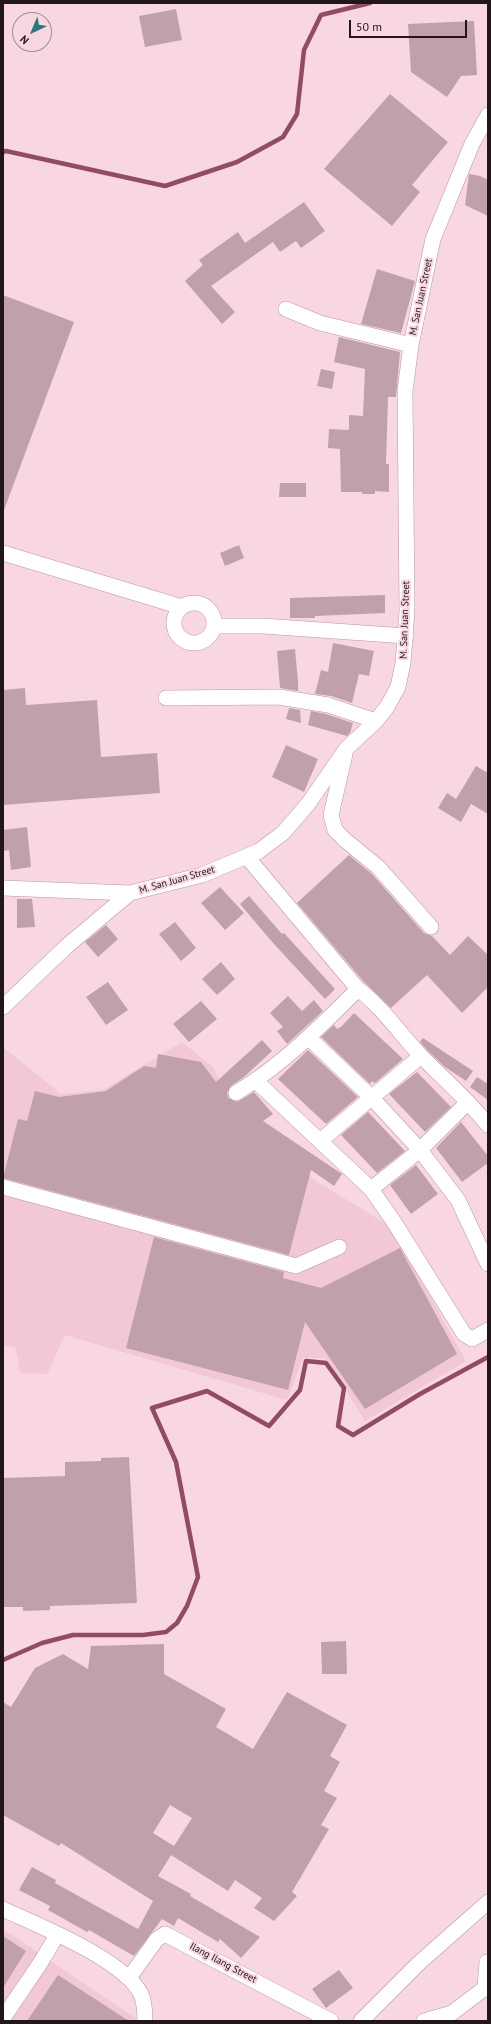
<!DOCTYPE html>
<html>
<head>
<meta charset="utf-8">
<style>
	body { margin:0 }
	#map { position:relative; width:491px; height:2024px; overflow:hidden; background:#f8d7e0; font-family:"PT Sans",sans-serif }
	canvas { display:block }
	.frame { position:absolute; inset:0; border:4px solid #21161a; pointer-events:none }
	.north { position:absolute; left:12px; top:12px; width:40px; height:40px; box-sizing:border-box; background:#f8d7e0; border:1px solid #a28a91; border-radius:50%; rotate:224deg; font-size:11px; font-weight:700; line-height:16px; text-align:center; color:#21161a }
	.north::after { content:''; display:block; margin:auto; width:14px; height:18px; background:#2e7681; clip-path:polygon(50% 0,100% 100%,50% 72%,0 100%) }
	.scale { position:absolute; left:349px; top:20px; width:118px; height:18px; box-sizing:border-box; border:2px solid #21161a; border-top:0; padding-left:5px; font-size:12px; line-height:14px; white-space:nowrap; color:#21161a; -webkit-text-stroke:3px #f8d7e0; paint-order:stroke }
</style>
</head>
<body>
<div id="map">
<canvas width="491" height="2024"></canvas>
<div class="frame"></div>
<div class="north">N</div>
<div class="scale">50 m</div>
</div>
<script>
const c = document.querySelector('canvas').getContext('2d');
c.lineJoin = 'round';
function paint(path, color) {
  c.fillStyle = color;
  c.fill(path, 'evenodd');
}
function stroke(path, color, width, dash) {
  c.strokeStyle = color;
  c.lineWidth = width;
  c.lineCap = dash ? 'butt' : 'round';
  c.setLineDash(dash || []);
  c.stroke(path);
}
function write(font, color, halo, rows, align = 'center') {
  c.font = font + ' "PT Sans",sans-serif';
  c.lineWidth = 4;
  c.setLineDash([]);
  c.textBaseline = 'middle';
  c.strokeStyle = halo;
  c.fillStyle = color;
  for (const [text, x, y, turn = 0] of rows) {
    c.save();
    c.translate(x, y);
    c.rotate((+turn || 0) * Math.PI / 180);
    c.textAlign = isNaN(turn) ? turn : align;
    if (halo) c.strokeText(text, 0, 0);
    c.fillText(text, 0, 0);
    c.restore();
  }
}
paint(new Path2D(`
	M182,1042L214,1068L224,1091L239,1100L259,1134L313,1179L391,1227L466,1361L365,1421L326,1358H303L287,1400L65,1335L47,1374L21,1373L15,1347L3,1346V1047L61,1094L103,1090Z
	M3,1929L140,2021H3Z`), '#f1c8d3');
stroke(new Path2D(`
	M3,152L6,151L165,186L237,162L283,137L297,114L304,50L321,15L370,3
	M3,1660L42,1643L73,1635H143L166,1632L177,1623L187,1606L198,1577L176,1462L152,1408L207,1391L269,1426L300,1390L306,1361L326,1363L344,1388L338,1426L353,1435L420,1394L488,1357`), '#914c64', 4.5);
paint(new Path2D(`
	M176,9L182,40L145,47L139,16Z
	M474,21L477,75L461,76L447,97L411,72L408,24Z
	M390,94L448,142L412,185L420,192L392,226L324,169Z
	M469,174L480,176L488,180V216L465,205Z
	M304,202L325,231L301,248L296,241L280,252L273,242L211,286L235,312L222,324L185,281L203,265L199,260L238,232L245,243Z
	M377,269L415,281L401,333L361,324Z
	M3,295L74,322L4,510H3Z
	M339,337L400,352L396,397H388L386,464H389V492L375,491V494H362V492H341L340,449L328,448L329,429L349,430V415L363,416L365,369L334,362Z
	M321,369L335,372L332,389L317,386Z
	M280,483H306V497H279Z
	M239,545L244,558L225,566L220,553Z
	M385,595V613L315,616V618H290V598Z
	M333,643L374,651L369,676L359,674L352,703L331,696L315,694L321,670L328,672Z
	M295,649L298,682V691L280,688L277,651Z
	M25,688L26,705L97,700L101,757L157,753L160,793L3,805V690Z
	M289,708L300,710L301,723L286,719Z
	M311,711L326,714L353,723L350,733L347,736L308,725Z
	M286,745L318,759L304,792L272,777Z
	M476,766L488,773V814L471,804L461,822L438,808L447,793L456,799Z
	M27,827L31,867L11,870L9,850L3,851V830Z
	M349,855L372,874L424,933L432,936L450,955L468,936L488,955V987L462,1013L427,975L391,1008L364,982L297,903Z
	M220,887L244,913L225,930L201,903Z
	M249,896L282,934L284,933L335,989L325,999L273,943L240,904Z
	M17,899H32L35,927L17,928Z
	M175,922L196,948L181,961L159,934Z
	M106,925L118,939L98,957L85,942Z
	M221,962L235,979L217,995L202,979Z
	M108,982L128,1010L106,1025L86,997Z
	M288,996L302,1011L314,1000L323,1011L287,1044L277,1031L283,1027L270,1013Z
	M201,1001L217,1019L189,1042L173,1024Z
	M354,1013L403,1059L375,1083L372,1081L370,1084L321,1037L334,1025L337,1029L341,1027Z
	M423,1038L473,1071L466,1081L445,1067L427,1050L420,1042Z
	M262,1040L272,1051L244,1077L231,1086L227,1093L228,1098L237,1102L254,1092L273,1114L263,1121L342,1174L334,1186L311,1170L289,1255L3,1178L18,1119L27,1121L35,1091L59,1097L106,1091L144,1066L156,1068L158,1054L201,1062L216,1082Z
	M308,1050L358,1097L326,1124L278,1079Z
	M417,1072L451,1107L425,1132L389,1094Z
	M477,1077L488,1084V1100L470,1087Z
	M368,1112L405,1151L377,1173L341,1135Z
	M461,1122L488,1156V1163L462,1182L436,1148Z
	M416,1165L438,1194L411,1214L390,1185Z
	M154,1237L284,1272L283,1278L321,1288L400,1248L457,1354L365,1409L305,1322L288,1390L126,1348Z
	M129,1457L137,1603L50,1606V1610L23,1611V1607H3V1478L65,1476V1462L101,1461V1458Z
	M346,1641L347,1674H322L321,1642Z
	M164,1644V1674L226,1709L216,1727L253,1749L287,1692L347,1725L330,1756L340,1762L324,1791L337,1798L321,1825L329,1829L292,1892L297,1896L274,1921L254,1908L262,1898L235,1880L228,1891L171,1855L158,1876L191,1894L190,1896L260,1937L241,1958L220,1939L218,1942L178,1918L174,1926L162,1919L134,1956L89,1930L87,1932L48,1910L50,1906L19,1890L32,1867L56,1880L55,1883L138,1929L153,1901L61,1843L59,1846L3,1815V1702L11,1707L35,1668L63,1654L88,1669L91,1646ZM170,1805L192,1818L174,1846L153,1833Z
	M3,1936L26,1951L3,1988Z
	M339,1970L353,1988L326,2008L312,1989Z
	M58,1975L129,2021H27Z`), '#c0a1aa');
const minor = new Path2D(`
	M286,309L320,323L411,345
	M3,553L182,607
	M174 623a20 20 0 1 1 40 0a20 20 0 1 1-40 0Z
	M214,626H263L406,636
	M166,698L279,697L328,705L376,721
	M345,754L331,815L335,830L345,840L378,867L431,927
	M247,857L358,989C383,1008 400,1034 421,1056C444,1079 468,1100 488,1125
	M3,888L130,893
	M3,1007L68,945L130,893L202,875L259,851L283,833L308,804L346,749L376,721L387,707L398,687L403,663L407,610L405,391L411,345L433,239L472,144L488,115
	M309,1038L372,1098L420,1150L458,1200L488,1264
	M256,1081L371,1189L394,1222L464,1334L472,1339L488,1330
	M236,1093C282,1065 320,1027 358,989
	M320,1141L421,1056
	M3,1187L296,1266L339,1247
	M371,1189L420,1150L468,1102
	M3,1909C39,1926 123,1959 141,1994C144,2001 145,2013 145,2021
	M129,1978L157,1939L165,1934L331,2021
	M3,2018L41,1962L57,1935
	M361,2021L419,1963L488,1902
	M424,2021L452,2013L485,1988L487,1962`);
stroke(minor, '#b697a0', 16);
stroke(minor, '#fff', 15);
write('10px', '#21161a', '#f8d7e0', [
	["M. San Juan Street",421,297,-78],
	["M. San Juan Street",405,620,-88],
	["M. San Juan Street",177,880,-16],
	["Ilang Ilang Street",223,1963,28]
]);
</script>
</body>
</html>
